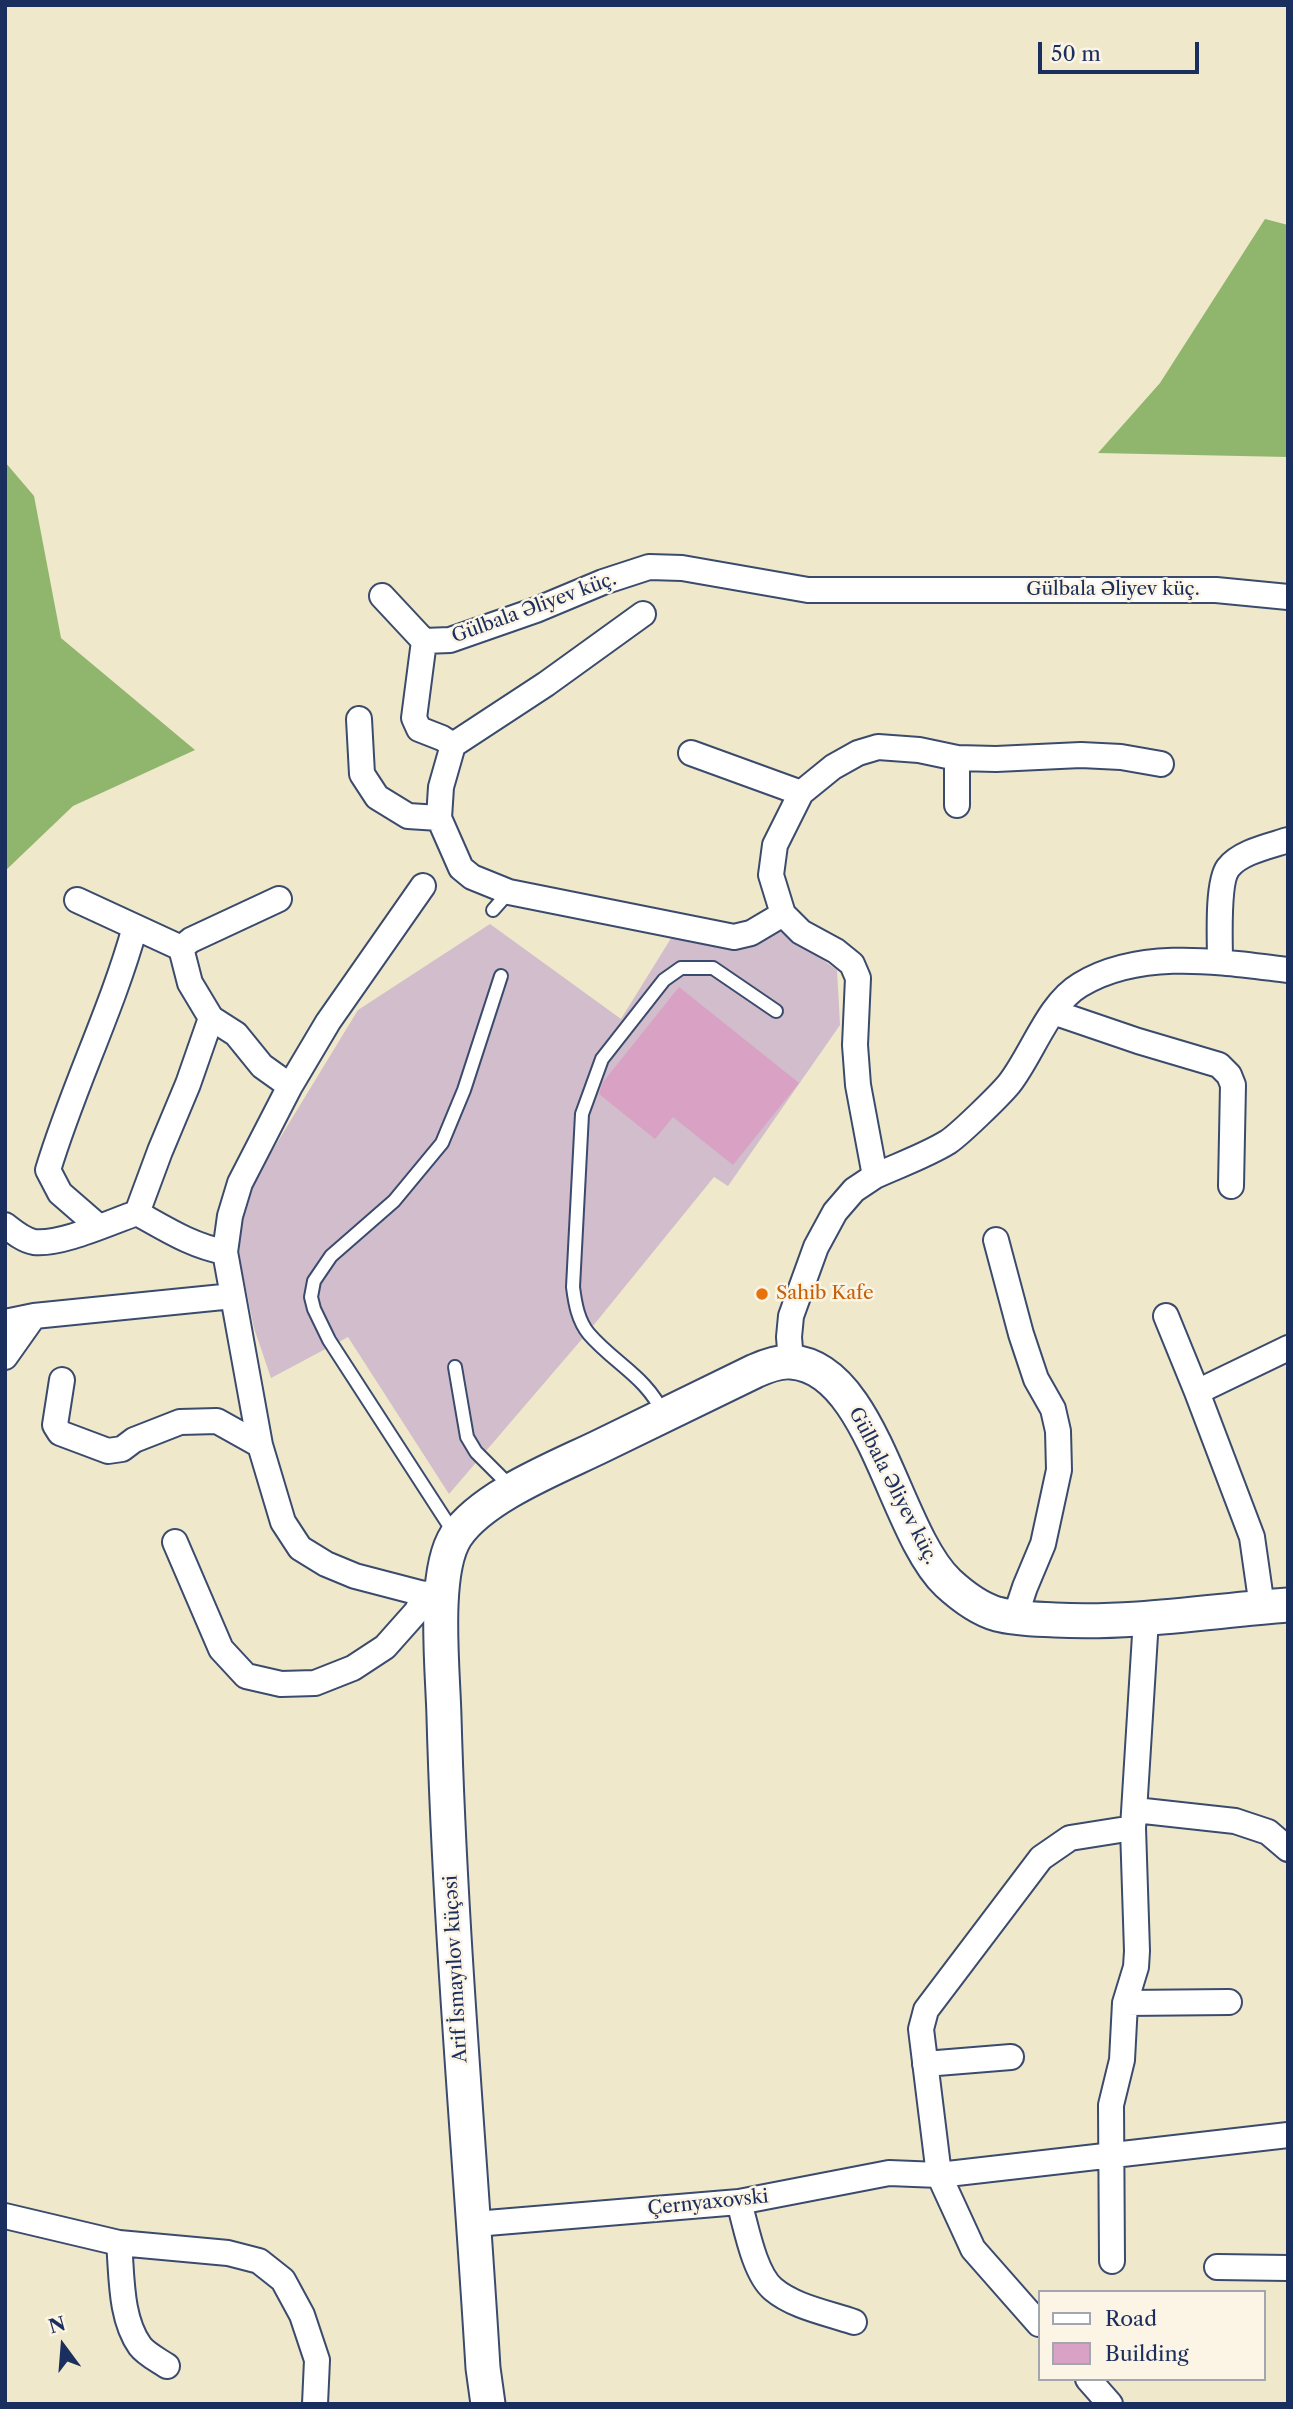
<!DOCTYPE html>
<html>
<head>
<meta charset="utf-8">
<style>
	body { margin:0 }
	#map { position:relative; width:1293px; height:2409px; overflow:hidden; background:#efe8ca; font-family:"Libre Caslon Text",serif }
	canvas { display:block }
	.frame { position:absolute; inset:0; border:7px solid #1b2f5e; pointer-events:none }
	.legend { position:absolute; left:1038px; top:2290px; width:228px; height:91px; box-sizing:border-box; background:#fcf5e5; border:2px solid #a2a6af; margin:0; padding:9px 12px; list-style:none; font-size:21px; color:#1b2f5e }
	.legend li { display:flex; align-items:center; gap:14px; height:35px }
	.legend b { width:35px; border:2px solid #a2a6af }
	.north { position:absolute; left:28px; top:2311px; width:70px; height:70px; -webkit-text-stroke:5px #fcf5e5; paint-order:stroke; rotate:344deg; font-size:19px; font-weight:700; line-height:28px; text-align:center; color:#1b2f5e }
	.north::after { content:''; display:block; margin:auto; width:24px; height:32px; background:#1b2f5e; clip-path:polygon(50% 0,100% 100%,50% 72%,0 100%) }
	.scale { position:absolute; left:1038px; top:42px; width:161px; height:32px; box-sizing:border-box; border:4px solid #1b2f5e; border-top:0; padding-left:9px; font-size:21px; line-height:24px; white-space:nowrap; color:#1b2f5e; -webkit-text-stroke:5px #fcf5e5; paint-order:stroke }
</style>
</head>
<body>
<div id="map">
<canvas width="1293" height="2409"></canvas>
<div class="frame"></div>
<ul class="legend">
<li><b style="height:9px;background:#fff"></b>Road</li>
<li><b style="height:19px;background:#d9a2c4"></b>Building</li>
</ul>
<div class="north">N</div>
<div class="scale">50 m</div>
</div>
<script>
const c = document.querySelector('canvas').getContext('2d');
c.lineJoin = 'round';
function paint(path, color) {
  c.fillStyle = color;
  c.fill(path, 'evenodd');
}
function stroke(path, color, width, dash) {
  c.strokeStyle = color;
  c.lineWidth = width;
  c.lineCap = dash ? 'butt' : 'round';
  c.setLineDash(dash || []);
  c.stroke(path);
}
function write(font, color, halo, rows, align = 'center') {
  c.font = font + ' "Libre Caslon Text",serif';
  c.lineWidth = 5;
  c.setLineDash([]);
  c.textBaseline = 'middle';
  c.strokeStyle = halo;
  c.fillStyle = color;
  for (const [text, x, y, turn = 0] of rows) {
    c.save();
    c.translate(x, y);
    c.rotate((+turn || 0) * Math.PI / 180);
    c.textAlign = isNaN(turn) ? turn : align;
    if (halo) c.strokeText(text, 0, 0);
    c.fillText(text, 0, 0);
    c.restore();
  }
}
paint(new Path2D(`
	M490,924L621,1019L678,927L778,928L837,970L840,1025L728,1186L714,1177L588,1332L449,1494L348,1337L271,1378L254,1328L237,1246L244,1197L358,1010Z`), '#d1bdcb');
paint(new Path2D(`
	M1265,219L1288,225V457L1098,453L1160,383Z
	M5,462L34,496L61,638L195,750L73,806L5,871Z`), '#8fb66c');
paint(new Path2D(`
	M679,987L799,1083L733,1165L673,1117L655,1139L599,1094L603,1082Z`), '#d9a2c4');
const lane = new Path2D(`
	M493,910L509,892
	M455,1367L467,1437L476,1452L513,1489
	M664,1415C647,1377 615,1364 589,1334C578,1321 575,1303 573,1287L582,1114L602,1059L664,980L681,968H713L776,1011
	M454,1533L329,1340L314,1309L311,1297L314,1281L331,1256L394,1201L442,1143L464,1090L501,976`);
const street = new Path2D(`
	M382,596L424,641
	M424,641L414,718L419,729L442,738L453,745L441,787L439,818L461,868L472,877L509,892L734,937L751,933L783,914L801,932L836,951L852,964L858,978L855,1045L858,1085L875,1176L854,1190L835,1212L816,1247L791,1316L789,1337L791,1362
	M424,641L450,640L536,610L603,582L649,567L682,568L808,590H1216L1288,597
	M359,719L362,774L377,797L408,816L439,818
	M453,745L546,684L643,614
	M691,753L801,793
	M957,805V758
	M423,886L328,1022L290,1086L240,1183L230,1216L225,1252L260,1445L283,1522L300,1548L326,1564L355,1576L424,1594L441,1592
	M279,899L191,940L181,948L190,983L211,1018L236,1034L262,1066L290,1086
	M77,900L181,948
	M783,914L771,875L775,845L801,793L833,767L858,753L878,747L919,750L957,758L996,759L1081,755L1121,757L1161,764
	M1220,961C1220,941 1217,883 1228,868C1240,852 1270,846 1288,840
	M1053,1012L1138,1041L1219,1065L1229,1075L1233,1085L1231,1186
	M875,1176C899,1165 925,1156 948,1142C960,1134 999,1096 1009,1084C1032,1055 1048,1004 1080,985C1141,948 1221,962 1288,970
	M137,1213L160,1151L188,1084L211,1018
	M5,1225C14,1232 23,1240 34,1242C62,1245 110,1222 137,1213C166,1229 192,1246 225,1252
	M98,1226L60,1193L48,1170C73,1087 112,1010 135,927
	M996,1240L1021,1334L1036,1379L1053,1409L1058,1431L1059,1470L1043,1544L1025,1587L1015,1617
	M1166,1316L1197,1392
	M5,1322L34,1316L233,1296
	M5,1357L34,1316
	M62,1380L55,1425L60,1433L108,1451L122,1449L134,1440L180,1422L217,1421L260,1445
	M175,1542L221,1649L246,1676L281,1684L315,1683L353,1668L385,1647L417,1611L424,1594
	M1262,1607L1252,1537L1197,1392L1288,1348
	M1135,1810L1235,1821L1268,1832L1288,1849
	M1125,2003L1136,1967L1137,1951L1133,1828L1146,1619
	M925,2064L1011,2057
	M739,2202C746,2226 754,2273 773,2289C794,2307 828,2313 854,2322
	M5,2216L119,2243L228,2253L259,2261L283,2280L302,2315L317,2360L315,2404
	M475,2224L739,2202L889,2173L939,2175L1288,2135
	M119,2243C122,2276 120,2318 140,2346C146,2354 158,2360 167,2366
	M1112,2261L1111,2105L1122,2060L1125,2003L1229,2002
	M1217,2267L1288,2268
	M1039,2324L973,2249L939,2175L921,2029L926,2010L1041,1858L1070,1838L1133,1828
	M1088,2379L1110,2404`);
const secondary = new Path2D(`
	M488,2404L483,2368C470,2151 450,1934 444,1717C443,1671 432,1573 456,1536C483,1496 558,1467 601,1446C653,1421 704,1396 755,1371C766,1366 779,1361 791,1362C873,1367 894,1532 948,1583C961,1595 980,1609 997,1614C1016,1619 1036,1619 1055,1620C1134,1624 1210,1611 1288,1605`);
stroke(lane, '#3b4b6e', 16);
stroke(street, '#3b4b6e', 28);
stroke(secondary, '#3b4b6e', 37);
stroke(lane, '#fff', 12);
stroke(street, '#fff', 24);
stroke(secondary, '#fff', 33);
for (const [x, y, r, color] of [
	[762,1294,7,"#e8710a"]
]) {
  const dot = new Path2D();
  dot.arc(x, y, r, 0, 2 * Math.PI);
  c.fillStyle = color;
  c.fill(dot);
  stroke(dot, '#fcf5e5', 2.5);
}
write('19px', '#1b2f5e', '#fcf5e5', [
	["Gülbala Əliyev küç.",1113,590],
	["Gülbala Əliyev küç.",534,608,-20],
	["Gülbala Əliyev küç.",893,1486,63],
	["Arif İsmayılov küçəsi",456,1969,-93],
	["Çernyaxovski",708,2203,-6]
]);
write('19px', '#c56008', '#fcf5e5', [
	["Sahib Kafe",776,1294]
], 'left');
</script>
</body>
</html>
